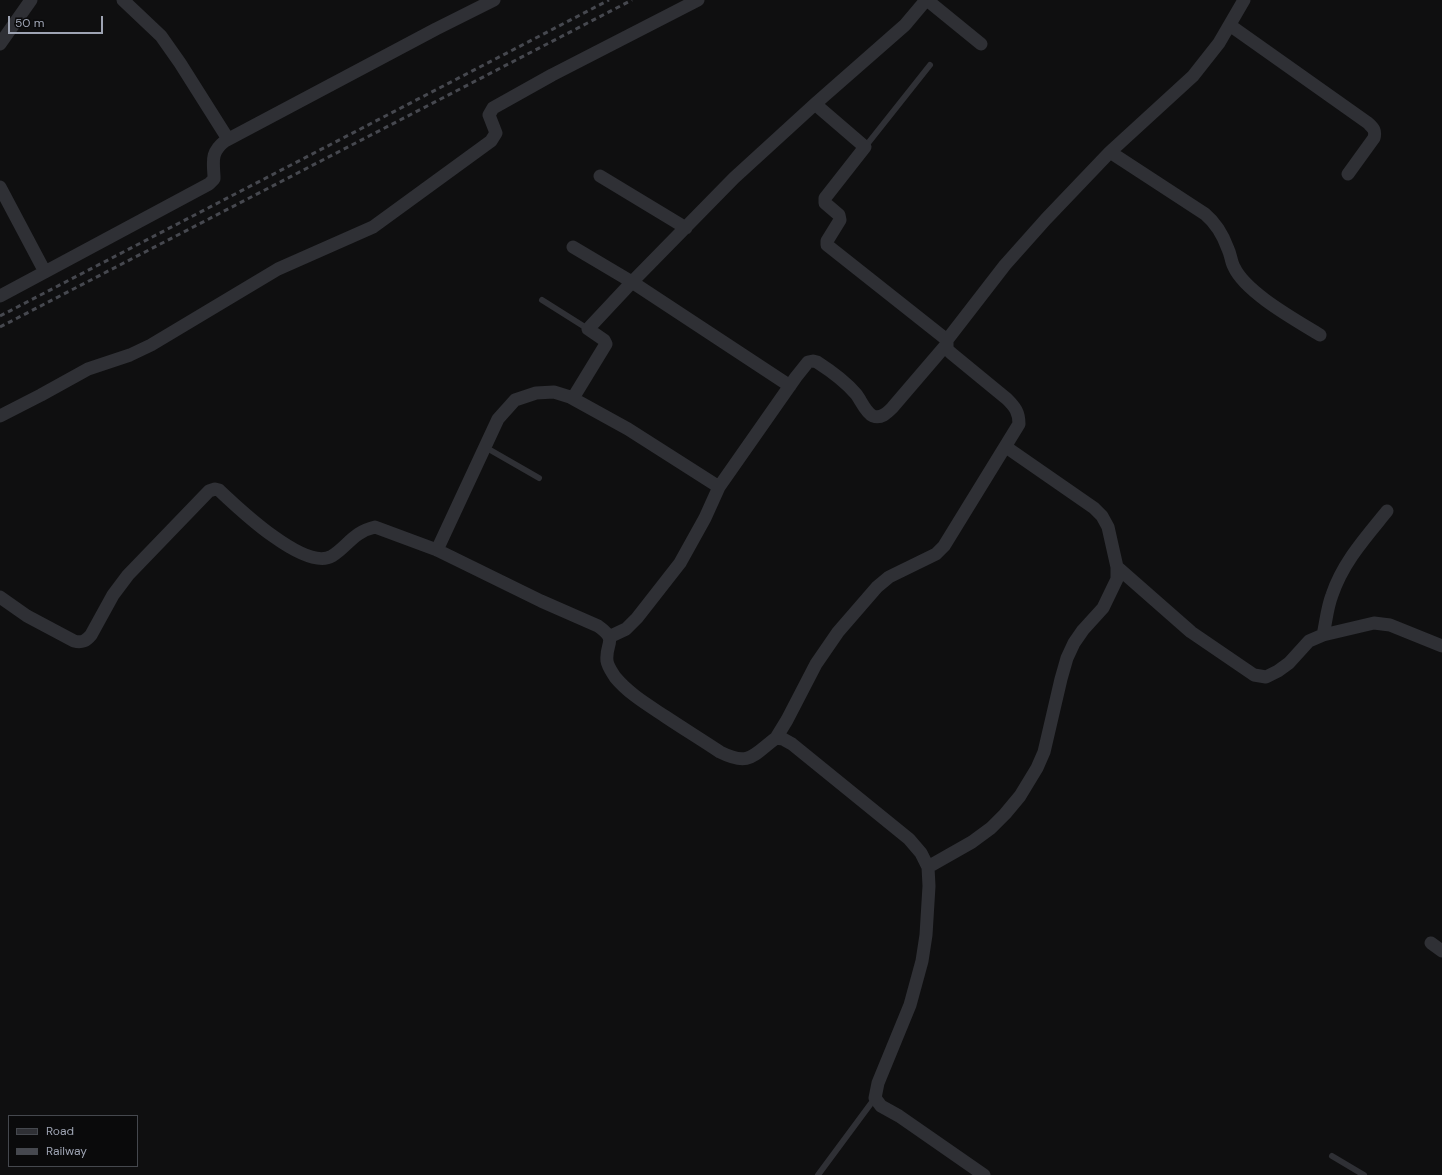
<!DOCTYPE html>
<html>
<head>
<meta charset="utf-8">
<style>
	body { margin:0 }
	#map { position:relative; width:1442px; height:1175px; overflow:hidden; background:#0f0f10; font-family:"DM Sans",sans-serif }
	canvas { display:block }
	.legend { position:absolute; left:8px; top:1115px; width:130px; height:52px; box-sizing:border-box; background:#0a0a0b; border:1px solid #45484e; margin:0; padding:5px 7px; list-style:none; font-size:12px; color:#9ea4b3 }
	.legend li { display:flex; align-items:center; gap:8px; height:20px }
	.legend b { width:20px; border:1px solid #45484e }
	.scale { position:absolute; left:8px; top:16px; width:95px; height:18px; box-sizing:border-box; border:2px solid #9ea4b3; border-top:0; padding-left:5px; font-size:12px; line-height:14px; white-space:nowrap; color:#9ea4b3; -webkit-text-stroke:3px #0a0a0b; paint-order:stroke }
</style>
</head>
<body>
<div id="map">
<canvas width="1442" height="1175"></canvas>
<ul class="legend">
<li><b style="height:5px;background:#2f3035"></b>Road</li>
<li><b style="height:5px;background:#46484f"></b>Railway</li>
</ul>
<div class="scale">50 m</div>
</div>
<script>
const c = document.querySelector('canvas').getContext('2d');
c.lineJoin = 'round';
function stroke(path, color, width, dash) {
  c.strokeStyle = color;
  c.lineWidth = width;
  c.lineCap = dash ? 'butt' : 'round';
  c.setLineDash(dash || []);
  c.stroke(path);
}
stroke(new Path2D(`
	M865,147L930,65
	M542,300L588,329
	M485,447L539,478
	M1332,1156L1364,1175
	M818,1175L875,1098`), '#2f3035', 6);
stroke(new Path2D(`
	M123,0L161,36L180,63L228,139
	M927,0L981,44
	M1231,26L1368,123C1373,128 1376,130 1374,138L1348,174
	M0,44L31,0
	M815,104L865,147L825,198V203L839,215L840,220L827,241V245L947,340
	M1110,152L1205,214C1217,224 1223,235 1228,249C1231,255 1231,262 1234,267C1246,293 1296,320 1320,335
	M600,176L686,228
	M0,187L45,272
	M573,247L632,282L790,386
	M0,296L209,184L214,179V176C213,160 211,152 225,141L436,29L494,0
	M573,398L606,344L604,340L588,329L632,282L734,178L815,104L905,25L926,0
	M0,416L41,395L88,369L130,355L151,345L278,269L373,227L491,141L496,133L489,115L493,108L552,75L698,0
	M719,487L796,377L808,362L813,361L817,362C831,371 845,381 856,394C861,400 865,412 873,416C881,419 887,413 892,408L946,345
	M437,550L498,419L515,400L536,393L554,392L570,397L628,429L719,487L705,518L680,563L637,618L626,629L609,637
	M1117,567L1191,632L1254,675L1266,677L1278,671L1289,663L1309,641L1323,635L1374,623L1390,625L1442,646
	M0,597L27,616L74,641C82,643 86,641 91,635L113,595L128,575L209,491L215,489L219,490C238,508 305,572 332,556C348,546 353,532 375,527L437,550L541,601L598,626C619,641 605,642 607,661C608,667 612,672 615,677C629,694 648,705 666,717C684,729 702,740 720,752C750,767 753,755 776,738L783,739L792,744L909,839L921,853L928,867L929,886L926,935L922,961L910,1005L878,1083L875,1098L881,1106L899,1116L984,1175
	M1323,635C1326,622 1327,608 1332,595C1343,562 1366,537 1387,511
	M776,738L787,720L816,664L838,632L877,587L889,577L936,554L944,546L1019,424C1019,412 1015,407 1007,399L951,353L947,349V340L1005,265L1046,219L1110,152L1193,76L1219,43L1244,0
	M928,867L972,842L991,828L1005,814L1020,796L1037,768L1044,752L1061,679L1067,658L1074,643L1083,630L1103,608L1117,579V567L1108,527L1102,516L1094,508L1006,447
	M1431,943L1442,951`), '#2f3035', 13);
stroke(new Path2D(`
	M0,316L609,0
	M0,327L632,0`), '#46484f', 3, [5, 4]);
</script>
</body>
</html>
